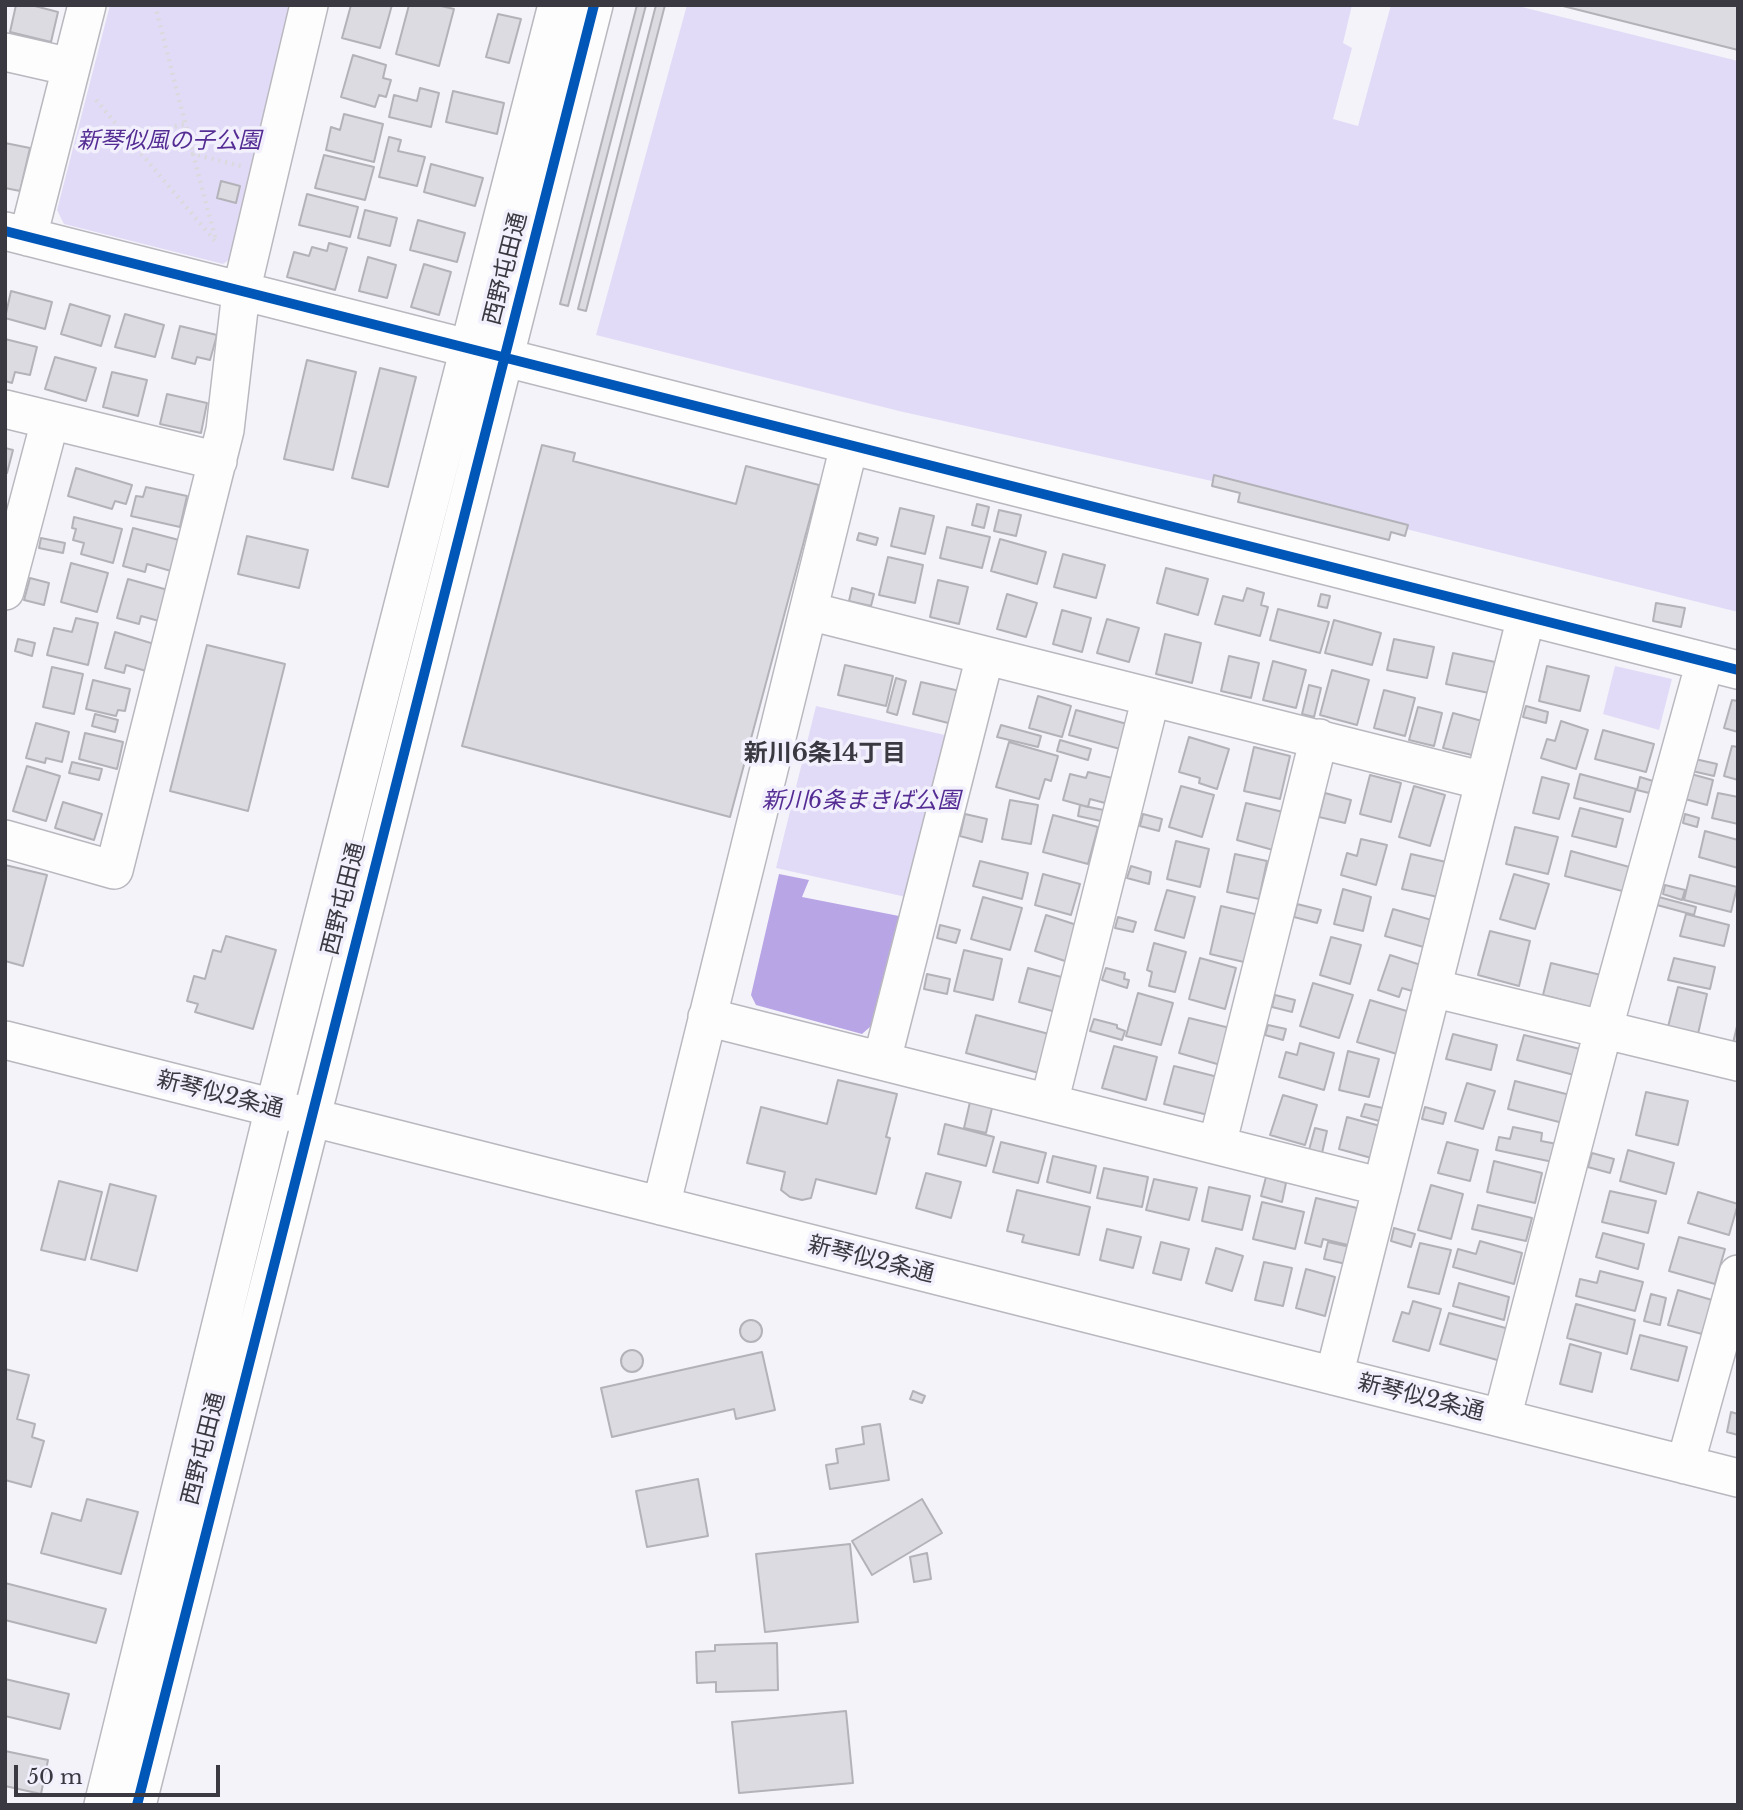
<!DOCTYPE html>
<html>
<head>
<meta charset="utf-8">
<style>
  body { margin:0 }
  #map { position:relative; width:1743px; height:1810px; overflow:hidden; background:#f4f3f9; font-family:"Libre Baskerville",serif }
  canvas { display:block }
  .frame { position:absolute; inset:0; border:7px solid #3a3840; pointer-events:none }
  .scale { position:absolute; left:14px; top:1765px; width:206px; height:32px; box-sizing:border-box; border:4px solid #3a3840; border-top:0; padding-left:9px; font-size:21px; line-height:24px; white-space:nowrap; color:#3a3840; -webkit-text-stroke:5px #f2f0fc; paint-order:stroke }
</style>
</head>
<body>
<div id="map">
<canvas width="1743" height="1810"></canvas>
<div class="frame"></div>
<div class="scale">50 m</div>
</div>
<script>
const g = document.querySelector('canvas').getContext('2d');
g.lineJoin = 'round';
function fillPath(path, color) { g.fillStyle = color; g.fill(path, 'evenodd'); }
const poly = rows => new Path2D(rows.map(r => 'M' + r).join(''));
function trace(path, color, width, dash) { g.strokeStyle = color; g.lineWidth = width; g.lineCap = dash ? 'butt' : 'round'; g.setLineDash(dash || []); g.stroke(path); }
function write(font, color, halo, rows, align = 'center') {
  g.font = font + ' "Libre Baskerville","Noto Sans JP",serif'; g.lineWidth = 7; g.setLineDash([]); g.textBaseline = 'middle'; g.strokeStyle = halo; g.fillStyle = color; for (const [text, x, y, turn = 0] of rows) {
    g.save(); g.translate(x, y); g.rotate((+turn || 0) * Math.PI / 180); g.textAlign = isNaN(turn) ? turn : align; if (halo) g.strokeText(text, 0, 0); g.fillText(text, 0, 0); g.restore();
  }
}
fillPath(poly([
  [110,5,297,5,235,256,223,264,64,224,57,210],
  [687,5,1352,5,1343,43,1352,48,1333,119,1358,126,1391,5,1514,5,1738,61,1738,612,1234,486,899,411,596,335],
  [1615,666,1672,679,1659,730,1603,714],
  [816,706,945,735,906,897,776,868]
]), '#e2dbf7');
fillPath(poly([
  [779,874,809,880,802,897,899,916,871,1026,862,1034,756,1005,751,995]
]), '#b8a5e5');
const building = poly([
  [16,5,31,5,58,12,51,42,10,32,16,5],
  [351,5,392,5,380,48,342,38,351,5],
  [409,5,437,5,454,9,439,66,396,54,409,5],
  [637,5,646,5,568,306,560,304,637,5],
  [656,5,665,5,586,311,578,309,656,5],
  [1559,5,1738,5,1738,50,1559,5],
  [498,14,521,19,509,63,486,57,498,14],
  [353,55,386,65,383,78,391,80,386,97,379,95,375,107,341,97,353,55],
  [420,88,439,93,431,127,389,117,394,95,417,101,420,88],
  [453,91,504,103,497,134,446,122,453,91],
  [344,114,383,124,374,162,326,150,331,127,340,130,344,114],
  [389,137,401,140,398,151,425,157,417,186,379,177,389,137],
  [5,143,30,148,20,191,5,188,5,143],
  [324,155,374,167,365,200,315,188,324,155],
  [431,164,483,178,475,206,424,192,431,164],
  [221,181,240,186,236,203,217,198,221,181],
  [307,194,358,207,350,237,299,225,307,194],
  [365,210,397,218,390,246,358,238,365,210],
  [418,220,465,233,457,262,410,250,418,220],
  [329,243,347,248,335,290,287,277,294,252,309,256,312,247,327,251,329,243],
  [368,257,396,265,387,298,359,291,368,257],
  [424,264,451,272,439,315,411,307,424,264],
  [11,291,52,302,45,329,5,318,11,291],
  [70,304,110,316,101,346,61,334,70,304],
  [125,314,164,325,155,357,115,347,125,314],
  [180,326,217,335,210,360,197,357,195,364,172,358,180,326],
  [5,339,37,347,30,375,15,372,12,383,5,381,5,339],
  [55,357,96,368,86,401,45,389,55,357],
  [307,360,356,372,333,470,284,459,307,360],
  [380,368,416,377,388,487,352,478,380,368],
  [112,372,147,380,138,416,103,407,112,372],
  [167,394,207,403,201,433,160,424,167,394],
  [542,445,575,453,573,461,736,504,746,466,819,485,730,817,462,746,542,445],
  [5,448,13,450,7,473,5,472,5,448],
  [76,468,132,485,126,504,115,501,112,509,68,496,76,468],
  [1214,475,1408,525,1405,536,1391,532,1389,540,1238,502,1240,493,1212,486,1214,475],
  [146,487,187,496,180,527,131,516,136,496,143,497,146,487],
  [977,504,989,507,984,528,972,525,977,504],
  [900,508,934,516,925,554,891,546,900,508],
  [999,510,1021,515,1016,536,994,531,999,510],
  [74,517,122,529,113,563,81,554,84,543,73,540,76,529,72,528,74,517],
  [947,527,990,537,982,568,940,558,947,527],
  [133,528,179,540,171,571,147,564,145,572,123,566,133,528],
  [859,533,878,538,876,545,857,540,859,533],
  [247,536,308,550,299,588,238,574,247,536],
  [41,538,65,543,63,553,39,548,41,538],
  [1000,539,1046,552,1037,584,991,571,1000,539],
  [1063,554,1105,565,1096,598,1054,587,1063,554],
  [888,557,923,565,915,603,879,595,888,557],
  [71,563,108,573,97,612,61,602,71,563],
  [1166,568,1208,579,1198,615,1157,603,1166,568],
  [30,578,49,583,44,605,24,600,30,578],
  [128,579,168,590,159,621,141,616,139,624,117,618,128,579],
  [938,580,968,587,959,624,930,617,938,580],
  [852,588,874,594,871,606,849,601,852,588],
  [1247,588,1264,593,1261,605,1268,607,1260,636,1215,624,1223,596,1243,601,1247,588],
  [1007,594,1037,603,1026,637,997,629,1007,594],
  [1321,594,1330,596,1327,608,1318,606,1321,594],
  [1656,603,1685,608,1681,627,1653,621,1656,603],
  [1278,609,1329,622,1320,653,1270,640,1278,609],
  [1062,610,1091,618,1082,652,1053,644,1062,610],
  [76,618,98,623,88,665,47,655,54,628,72,632,76,618],
  [1107,619,1139,628,1129,662,1097,653,1107,619],
  [1334,620,1381,633,1372,665,1325,653,1334,620],
  [115,632,154,644,146,671,126,665,124,673,105,668,115,632],
  [1165,634,1201,643,1192,683,1156,674,1165,634],
  [18,639,35,643,32,656,15,651,18,639],
  [1394,639,1434,647,1427,678,1387,670,1394,639],
  [207,645,285,664,248,811,170,791,207,645],
  [1453,653,1495,662,1489,693,1446,684,1453,653],
  [1229,656,1259,663,1251,698,1221,691,1229,656],
  [1273,661,1306,670,1296,708,1263,700,1273,661],
  [845,665,893,676,886,706,838,695,845,665],
  [1547,666,1589,676,1580,711,1539,701,1547,666],
  [52,667,83,674,74,714,43,707,52,667],
  [1332,670,1369,680,1357,725,1320,715,1332,670],
  [896,678,906,681,897,715,887,712,896,678],
  [93,680,130,689,125,711,118,710,116,716,86,709,93,680],
  [921,682,964,692,956,725,913,714,921,682],
  [1309,685,1321,688,1314,717,1302,714,1309,685],
  [1384,690,1415,698,1405,736,1374,728,1384,690],
  [1038,696,1071,706,1062,737,1029,728,1038,696],
  [1732,700,1738,701,1738,732,1724,728,1732,700],
  [1526,706,1548,712,1546,723,1523,717,1526,706],
  [1418,707,1442,713,1434,746,1409,740,1418,707],
  [1076,710,1127,724,1120,749,1069,735,1076,710],
  [1453,713,1482,721,1472,755,1443,748,1453,713],
  [95,714,118,720,115,732,92,726,95,714],
  [1561,721,1588,730,1576,769,1541,758,1547,739,1555,741,1561,721],
  [36,723,69,732,62,762,46,758,45,763,26,758,36,723],
  [1001,725,1041,736,1038,747,997,737,1001,725],
  [1603,730,1654,744,1646,772,1595,759,1603,730],
  [85,733,123,742,117,769,79,759,85,733],
  [1189,737,1229,749,1217,789,1199,783,1200,778,1179,772,1189,737],
  [1060,740,1091,749,1088,760,1057,751,1060,740],
  [1009,742,1058,756,1051,781,1045,779,1039,799,996,787,1009,742],
  [1732,746,1738,747,1738,780,1724,776,1732,746],
  [1254,747,1290,756,1280,799,1244,791,1254,747],
  [1695,759,1717,764,1714,776,1692,771,1695,759],
  [72,762,102,769,99,780,69,773,72,762],
  [27,766,60,776,46,821,13,811,27,766],
  [1088,772,1112,778,1105,803,1090,799,1088,807,1063,800,1070,774,1086,778,1088,772],
  [1580,774,1636,789,1630,812,1574,798,1580,774],
  [1691,774,1713,780,1707,805,1685,799,1691,774],
  [1370,775,1401,783,1391,822,1360,814,1370,775],
  [1542,777,1569,784,1559,819,1533,813,1542,777],
  [1640,777,1653,781,1649,793,1637,790,1640,777],
  [1181,786,1214,795,1202,837,1169,827,1181,786],
  [1414,786,1445,795,1430,846,1399,837,1414,786],
  [1325,793,1351,800,1345,823,1319,817,1325,793],
  [1718,793,1738,797,1738,824,1712,818,1718,793],
  [1010,800,1038,805,1031,844,1002,839,1010,800],
  [63,802,102,814,94,840,55,828,63,802],
  [1246,803,1283,812,1273,850,1237,840,1246,803],
  [1080,805,1108,811,1105,822,1078,816,1080,805],
  [1580,808,1623,819,1616,847,1572,836,1580,808],
  [965,814,987,819,982,842,960,836,965,814],
  [1143,814,1162,819,1159,831,1140,826,1143,814],
  [1685,814,1699,818,1697,827,1683,823,1685,814],
  [1053,815,1098,827,1088,864,1043,852,1053,815],
  [1515,827,1558,837,1548,874,1506,864,1515,827],
  [1705,831,1738,840,1738,868,1699,857,1705,831],
  [1361,839,1387,845,1376,885,1341,875,1347,853,1357,856,1361,839],
  [1176,841,1209,849,1200,887,1167,879,1176,841],
  [1571,851,1633,868,1626,892,1565,876,1571,851],
  [1235,854,1267,861,1259,899,1227,892,1235,854],
  [1411,854,1446,862,1438,897,1402,889,1411,854],
  [980,861,1028,873,1022,899,973,886,980,861],
  [5,865,47,875,23,966,5,961,5,865],
  [1131,866,1151,872,1149,884,1127,878,1131,866],
  [1043,874,1080,884,1071,915,1035,905,1043,874],
  [1514,874,1549,884,1535,929,1500,919,1514,874],
  [1690,875,1737,887,1731,912,1684,900,1690,875],
  [1665,885,1685,890,1682,900,1663,894,1665,885],
  [1343,889,1371,897,1363,931,1334,924,1343,889],
  [1167,890,1195,897,1184,938,1155,930,1167,890],
  [983,897,1022,908,1010,950,971,939,983,897],
  [1659,897,1696,907,1694,915,1657,905,1659,897],
  [1297,904,1321,910,1317,923,1294,917,1297,904],
  [1221,906,1259,915,1248,963,1210,954,1221,906],
  [1393,909,1435,921,1427,948,1385,936,1393,909],
  [1686,914,1729,925,1724,946,1680,936,1686,914],
  [1046,915,1086,928,1074,964,1035,951,1046,915],
  [1118,917,1136,922,1133,932,1115,928,1118,917],
  [940,925,960,930,956,943,937,938,940,925],
  [1490,931,1530,941,1519,986,1478,975,1490,931],
  [226,936,276,950,253,1029,195,1012,198,1004,187,1001,194,976,205,979,213,950,221,952,226,936],
  [1331,937,1361,945,1350,984,1320,975,1331,937],
  [1154,943,1186,952,1175,992,1149,986,1152,972,1147,970,1154,943],
  [964,950,1002,959,993,1000,954,991,964,950],
  [1390,955,1427,967,1419,993,1402,988,1399,997,1378,990,1390,955],
  [1200,958,1236,968,1225,1009,1189,999,1200,958],
  [1674,958,1715,967,1710,989,1668,980,1674,958],
  [1551,963,1601,975,1593,1008,1543,995,1551,963],
  [1028,968,1065,978,1056,1012,1019,1002,1028,968],
  [1106,968,1125,973,1124,979,1129,980,1127,988,1102,980,1106,968],
  [927,974,950,979,947,994,924,989,927,974],
  [1313,983,1353,995,1339,1038,1300,1026,1313,983],
  [1678,987,1707,994,1698,1034,1668,1027,1678,987],
  [1138,993,1173,1003,1161,1045,1126,1036,1138,993],
  [1275,995,1295,1000,1292,1012,1272,1007,1275,995],
  [1370,1000,1410,1012,1397,1054,1357,1042,1370,1000],
  [976,1015,1049,1034,1039,1073,966,1053,976,1015],
  [1189,1018,1234,1029,1224,1066,1179,1053,1189,1018],
  [1094,1019,1117,1025,1117,1028,1125,1031,1122,1040,1090,1031,1094,1019],
  [1738,1022,1738,1044,1733,1043,1738,1022],
  [1268,1025,1286,1029,1283,1040,1265,1035,1268,1025],
  [1453,1034,1497,1045,1491,1070,1446,1059,1453,1034],
  [1524,1035,1580,1049,1574,1075,1517,1060,1524,1035],
  [1300,1043,1334,1053,1324,1090,1279,1077,1286,1052,1297,1055,1300,1043],
  [1114,1046,1157,1057,1146,1100,1102,1088,1114,1046],
  [1348,1051,1379,1059,1369,1097,1339,1090,1348,1051],
  [1174,1066,1222,1078,1212,1116,1164,1104,1174,1066],
  [838,1080,897,1094,886,1137,890,1138,876,1194,816,1179,811,1198,802,1200,790,1197,781,1190,785,1172,747,1163,761,1107,827,1124,838,1080],
  [1515,1081,1570,1095,1563,1123,1508,1109,1515,1081],
  [1467,1083,1495,1091,1483,1129,1455,1121,1467,1083],
  [1646,1092,1688,1101,1678,1145,1636,1135,1646,1092],
  [1283,1095,1317,1105,1305,1145,1270,1135,1283,1095],
  [970,1102,992,1108,986,1133,964,1128,970,1102],
  [1365,1104,1387,1109,1383,1122,1361,1116,1365,1104],
  [1425,1107,1446,1113,1443,1124,1422,1119,1425,1107],
  [1347,1117,1384,1127,1375,1159,1339,1149,1347,1117],
  [945,1124,994,1137,986,1166,938,1154,945,1124],
  [1513,1127,1542,1133,1541,1141,1557,1144,1553,1162,1496,1150,1499,1137,1510,1139,1513,1127],
  [1315,1128,1327,1131,1322,1153,1309,1150,1315,1128],
  [1001,1142,1046,1153,1038,1183,993,1172,1001,1142],
  [1447,1142,1478,1150,1470,1181,1438,1173,1447,1142],
  [1628,1150,1674,1163,1666,1194,1620,1181,1628,1150],
  [1592,1153,1614,1159,1610,1173,1588,1167,1592,1153],
  [1053,1156,1096,1166,1090,1193,1047,1182,1053,1156],
  [1494,1161,1542,1173,1535,1203,1487,1192,1494,1161],
  [1104,1168,1148,1177,1142,1207,1097,1198,1104,1168],
  [926,1173,961,1182,951,1218,916,1208,926,1173],
  [1266,1177,1286,1183,1282,1202,1261,1196,1266,1177],
  [1154,1179,1197,1188,1189,1220,1146,1210,1154,1179],
  [59,1181,102,1192,85,1260,41,1250,59,1181],
  [110,1184,156,1196,137,1271,91,1259,110,1184],
  [1431,1185,1463,1194,1451,1239,1418,1230,1431,1185],
  [1209,1187,1250,1196,1242,1230,1202,1221,1209,1187],
  [1017,1190,1090,1207,1079,1255,1022,1242,1024,1235,1007,1231,1017,1190],
  [1610,1191,1656,1201,1648,1233,1602,1222,1610,1191],
  [1698,1192,1738,1204,1729,1235,1688,1223,1698,1192],
  [1316,1198,1361,1209,1352,1246,1323,1239,1321,1247,1305,1243,1316,1198],
  [1262,1202,1304,1212,1295,1249,1253,1239,1262,1202],
  [1478,1205,1532,1218,1526,1241,1472,1229,1478,1205],
  [1394,1228,1415,1234,1411,1247,1391,1241,1394,1228],
  [1107,1229,1141,1237,1133,1268,1100,1260,1107,1229],
  [1603,1233,1644,1244,1638,1269,1596,1257,1603,1233],
  [1679,1237,1725,1249,1715,1284,1669,1271,1679,1237],
  [1480,1241,1522,1253,1514,1284,1453,1267,1458,1249,1476,1254,1480,1241],
  [1161,1242,1189,1249,1181,1280,1153,1273,1161,1242],
  [1328,1242,1350,1247,1346,1264,1324,1259,1328,1242],
  [1420,1243,1451,1250,1439,1294,1408,1287,1420,1243],
  [1216,1248,1243,1256,1232,1291,1206,1283,1216,1248],
  [1264,1262,1292,1268,1283,1306,1255,1300,1264,1262],
  [1306,1269,1335,1277,1325,1316,1296,1308,1306,1269],
  [1600,1271,1643,1282,1635,1311,1576,1296,1580,1279,1597,1283,1600,1271],
  [1459,1283,1509,1297,1504,1320,1453,1306,1459,1283],
  [1678,1290,1712,1300,1702,1334,1668,1325,1678,1290],
  [1651,1294,1666,1298,1660,1325,1644,1321,1651,1294],
  [1413,1301,1441,1309,1429,1351,1393,1341,1402,1312,1409,1314,1413,1301],
  [1576,1304,1635,1320,1627,1354,1567,1338,1576,1304],
  [1449,1313,1517,1331,1508,1363,1440,1344,1449,1313],
  '740 1331a11 11 0 1 1 22 0a11 11 0 1 1-22 0Z',
  [1640,1335,1687,1347,1678,1381,1631,1369,1640,1335],
  [1570,1344,1601,1353,1592,1392,1560,1384,1570,1344],
  '621 1361a11 11 0 1 1 22 0a11 11 0 1 1-22 0Z',
  [762,1352,775,1410,736,1419,734,1409,612,1437,601,1388,762,1352],
  [5,1369,29,1375,17,1419,35,1424,32,1437,44,1441,31,1487,5,1480,5,1369],
  [913,1391,925,1396,922,1403,910,1399,913,1391],
  [1731,1412,1738,1414,1738,1435,1727,1432,1731,1412],
  [880,1424,889,1480,830,1489,826,1465,838,1463,836,1449,864,1444,862,1427,880,1424],
  [698,1479,708,1536,647,1547,636,1491,698,1479],
  [87,1499,138,1512,121,1574,41,1553,52,1513,81,1521,87,1499],
  [922,1499,942,1533,872,1575,852,1541,922,1499],
  [850,1544,858,1622,765,1632,756,1554,850,1544],
  [927,1553,931,1579,914,1582,910,1557,927,1553],
  [5,1583,106,1609,96,1643,5,1620,5,1583],
  [777,1643,778,1690,716,1692,716,1682,697,1683,696,1652,715,1651,715,1645,777,1643],
  [5,1679,69,1694,60,1729,5,1716,5,1679],
  [846,1711,853,1783,739,1793,732,1722,846,1711],
  [5,1751,48,1760,41,1794,5,1786,5,1751]
]);
fillPath(building, '#dcdbe2');
trace(building, '#b3b2b8', 2);
const minor = poly([
  [5,52,71,67],
  [5,231,1738,670],
  [28,237,87,5],
  [5,409,218,461],
  [5,591,50,421],
  [809,611,1484,781],
  [5,839,114,870,225,430,241,292,309,5],
  [1432,988,1738,1062],
  [707,1017,1382,1187],
  [5,1040,1738,1478],
  [882,1060,985,656],
  [1049,1103,1151,697],
  [1217,1145,1319,738],
  [661,1206,849,446],
  [1334,1376,1526,617],
  [1502,1418,1603,1031,1705,662],
  [1685,1465,1738,1274],
  [103,1805,274,1108,557,5],
  [137,1805,594,5]
]);
trace(minor, '#bab8bf', 40);
trace(poly([
  [155,5,193,154],
  [96,100,215,241],
  [127,137,186,124],
  [215,237,193,154,241,166]
]), '#dadadc', 4.5, [2, 5]);
trace(minor, '#fdfdfe', 37);
trace(poly([
  [5,231,1738,670],
  [137,1805,594,5]
]), '#0057b8', 10);
write('italic 23px', '#542c93', '#f2f0fc', [
  ["新琴似風の子公園",169,142],
  ["新川6条まきば公園",861,802]
]);
write('23px', '#3a3840', '#f2f0fc', [
  ["西野屯田通",506,269,-76],
  ["西野屯田通",344,899,-76],
  ["新琴似2条通",220,1095,14],
  ["新琴似2条通",871,1260,14],
  ["新琴似2条通",1421,1398,14],
  ["西野屯田通",204,1449,-76]
]);
write('bold 24px', '#3a3840', '#f2f0fc', [
  ["新川6条14丁目",825,754]
]);
</script>
</body>
</html>
